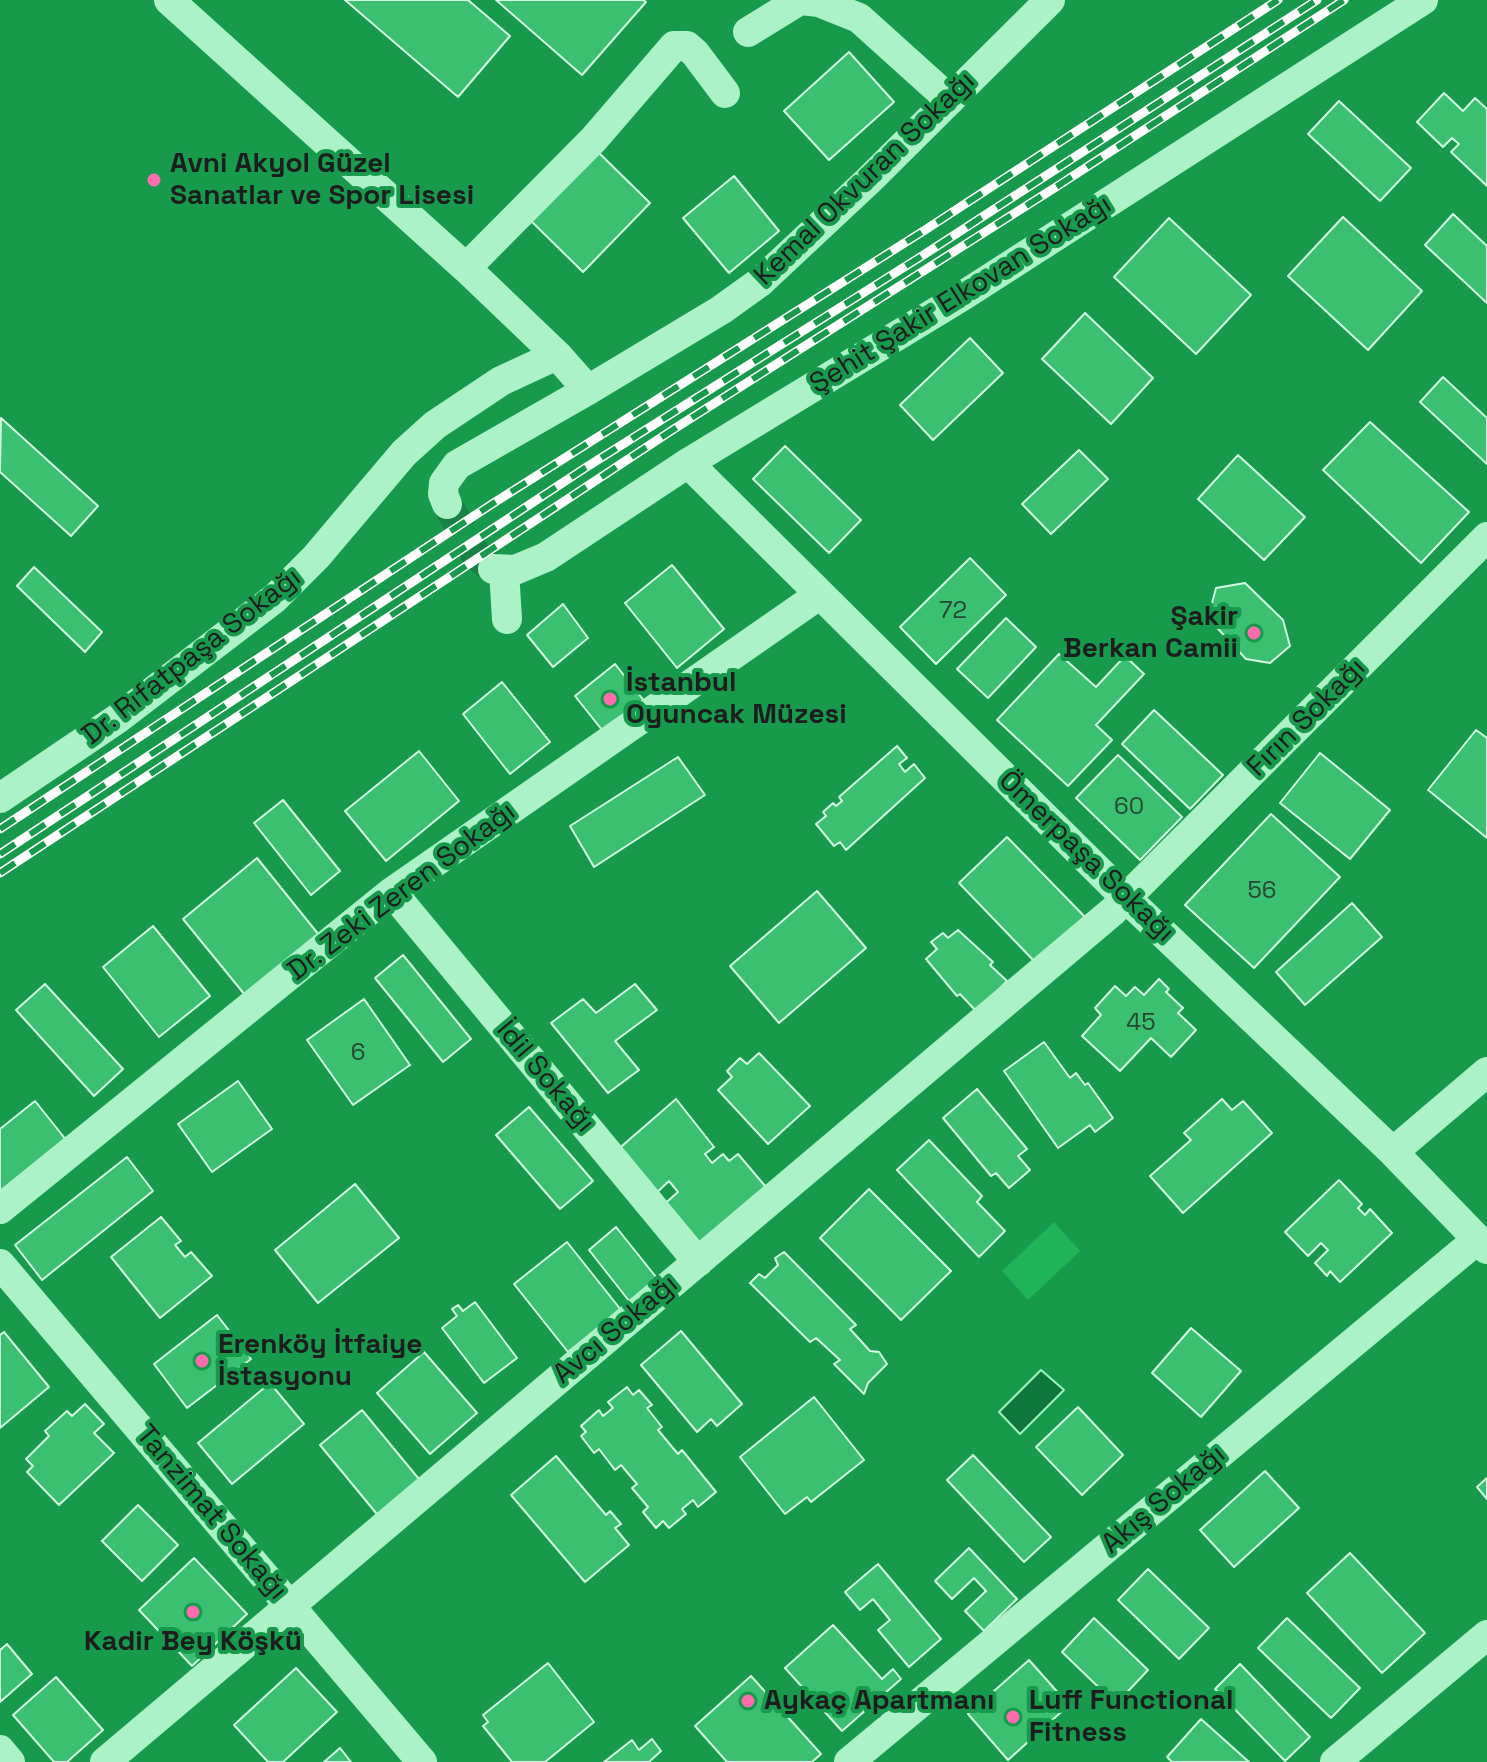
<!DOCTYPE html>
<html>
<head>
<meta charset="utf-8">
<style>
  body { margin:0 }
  canvas { display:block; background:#179a4c }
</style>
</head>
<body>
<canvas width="1487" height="1762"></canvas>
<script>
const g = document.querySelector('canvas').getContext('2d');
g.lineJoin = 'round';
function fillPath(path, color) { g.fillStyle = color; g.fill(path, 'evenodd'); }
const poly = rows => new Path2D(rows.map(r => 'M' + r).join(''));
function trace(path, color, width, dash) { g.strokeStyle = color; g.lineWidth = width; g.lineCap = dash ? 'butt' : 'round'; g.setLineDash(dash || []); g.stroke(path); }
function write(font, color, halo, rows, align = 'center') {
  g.font = font + ' "Space Grotesk",sans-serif'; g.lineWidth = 8; g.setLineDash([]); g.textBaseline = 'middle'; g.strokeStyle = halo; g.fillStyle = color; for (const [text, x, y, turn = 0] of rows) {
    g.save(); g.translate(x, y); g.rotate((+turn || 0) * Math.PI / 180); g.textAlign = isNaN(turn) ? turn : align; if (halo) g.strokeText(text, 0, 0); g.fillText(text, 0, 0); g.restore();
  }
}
fillPath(poly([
  [1054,1222,1080,1251,1028,1300,1002,1271]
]), '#1fb35a');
const water = poly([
  [1041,1370,1064,1390,1020,1434,999,1412,1041,1370]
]);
fillPath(water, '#0f773a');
trace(water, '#9ef4bf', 2);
const building = poly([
  [345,0,468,0,510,36,458,97,345,0],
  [496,0,643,0,646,2,582,75,496,0],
  [849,52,894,102,829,160,784,111,849,52],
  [1444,93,1463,111,1475,98,1487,109,1487,186,1451,152,1459,144,1452,138,1443,147,1417,122,1444,93],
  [1339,101,1411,168,1380,201,1308,134,1339,101],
  [594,148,650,203,583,272,527,217,594,148],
  [734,176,779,231,729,273,683,218,734,176],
  [1453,214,1487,246,1487,303,1425,245,1453,214],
  [1343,217,1422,291,1368,350,1288,276,1343,217],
  [1169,218,1251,295,1196,354,1114,277,1169,218],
  [1085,313,1153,378,1111,424,1042,359,1085,313],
  [970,338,1003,373,933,440,900,405,970,338],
  [1443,377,1487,418,1487,464,1420,402,1443,377],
  [1,418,98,506,71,536,0,472,1,418],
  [1370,422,1469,512,1421,563,1323,470,1370,422],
  [785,446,861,520,829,553,753,479,785,446],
  [1079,450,1108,479,1051,534,1022,504,1079,450],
  [1238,455,1305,517,1264,560,1198,499,1238,455],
  [970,558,1006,595,936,664,900,627,970,558],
  [672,565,724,629,677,668,625,603,672,565],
  [34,567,102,632,85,652,17,586,34,567],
  [1245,583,1283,620,1290,646,1270,663,1246,659,1208,618,1216,588,1245,583],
  [563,604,588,638,553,667,527,635,563,604],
  [1006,618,1036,647,988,698,957,669,1006,618],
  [1059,654,1096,687,1125,656,1144,674,1096,725,1112,740,1068,786,997,720,1059,654],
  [615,664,645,702,606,735,575,696,615,664],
  [502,682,550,742,510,774,463,714,502,682],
  [1154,710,1223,775,1190,809,1122,744,1154,710],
  [1476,730,1487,738,1487,838,1428,790,1476,730],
  [897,746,907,758,899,764,905,772,914,764,925,778,846,850,840,842,834,846,816,824,826,816,823,812,833,803,836,806,842,801,839,797,897,746],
  [419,751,459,801,386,861,345,811,419,751],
  [1320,753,1390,810,1350,859,1280,803,1320,753],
  [1118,755,1182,817,1140,860,1076,798,1118,755],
  [678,757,705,795,594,867,570,826,678,757],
  [283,800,340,871,311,895,254,823,283,800],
  [1271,814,1340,877,1254,968,1185,905,1271,814],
  [1007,837,1086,918,1036,963,959,883,1007,837],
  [257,858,319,935,245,995,183,919,257,858],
  [817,891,866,948,779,1023,730,966,817,891],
  [1352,903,1382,937,1305,1005,1276,972,1352,903],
  [153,926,210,996,159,1037,103,967,153,926],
  [958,930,993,962,990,965,1007,981,977,1012,960,994,957,996,926,959,937,949,931,942,943,933,948,938,958,930],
  [403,955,471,1039,443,1062,375,978,403,955],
  [1159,979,1169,989,1166,992,1183,1008,1178,1013,1196,1030,1171,1057,1151,1038,1120,1071,1082,1036,1101,1015,1095,1008,1115,986,1126,996,1135,987,1144,995,1159,979],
  [45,984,123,1069,94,1096,16,1010,45,984],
  [635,984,657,1010,615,1041,639,1070,608,1093,551,1023,583,999,596,1013,635,984],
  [364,999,410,1065,353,1105,307,1040,364,999],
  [1044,1042,1070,1078,1076,1073,1085,1085,1088,1083,1113,1118,1095,1132,1090,1125,1058,1148,1004,1071,1044,1042],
  [759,1053,810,1106,768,1144,718,1090,732,1077,727,1071,740,1058,747,1064,759,1053],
  [238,1081,272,1129,212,1172,178,1124,238,1081],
  [977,1089,1027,1149,1018,1156,1030,1170,1009,1188,996,1173,991,1176,943,1118,977,1089],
  [676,1099,714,1147,705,1154,712,1163,723,1154,729,1161,738,1154,771,1193,700,1256,661,1207,678,1192,669,1181,652,1197,615,1152,676,1099],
  [1222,1099,1232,1110,1243,1101,1272,1133,1183,1213,1150,1176,1191,1140,1184,1133,1222,1099],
  [35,1101,67,1141,0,1195,0,1129,35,1101],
  [529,1107,593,1181,560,1209,496,1135,529,1107],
  [929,1140,982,1196,977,1202,1005,1231,979,1257,897,1170,929,1140],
  [127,1157,153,1191,42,1280,15,1245,127,1157],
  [1339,1180,1362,1204,1358,1208,1365,1215,1370,1209,1392,1233,1340,1282,1330,1271,1327,1276,1315,1263,1328,1250,1321,1243,1308,1256,1285,1232,1339,1180],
  [355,1184,399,1238,318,1303,275,1250,355,1184],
  [869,1189,951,1271,901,1320,820,1238,869,1189],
  [161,1217,181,1241,175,1245,185,1257,191,1252,212,1276,160,1318,111,1257,161,1217],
  [616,1227,664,1287,637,1311,589,1250,616,1227],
  [567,1242,621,1310,568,1352,514,1284,567,1242],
  [784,1252,856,1325,850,1329,870,1351,879,1352,887,1364,868,1383,864,1394,834,1364,840,1360,816,1338,810,1342,750,1283,759,1274,765,1278,778,1265,775,1258,784,1252],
  [475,1302,517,1358,484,1383,442,1328,457,1316,452,1309,458,1305,463,1311,475,1302],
  [217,1315,251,1359,187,1408,154,1364,217,1315],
  [1191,1328,1241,1371,1201,1417,1152,1373,1191,1328],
  [681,1331,742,1404,717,1426,711,1419,697,1432,641,1365,681,1331],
  [4,1332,49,1387,0,1428,0,1335,4,1332],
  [424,1352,477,1413,430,1454,377,1393,424,1352],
  [270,1383,304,1424,232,1484,198,1443,270,1383],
  [627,1387,633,1395,639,1390,652,1405,647,1408,662,1427,658,1430,678,1454,682,1450,716,1492,698,1507,693,1500,682,1509,686,1514,669,1528,663,1521,656,1528,643,1512,648,1507,632,1488,637,1484,621,1465,615,1470,599,1449,594,1453,581,1436,586,1432,581,1426,599,1410,603,1416,613,1408,608,1402,627,1387],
  [814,1397,864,1460,811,1502,807,1497,785,1514,740,1457,814,1397],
  [85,1404,104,1424,94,1433,114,1453,59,1505,27,1472,33,1466,26,1459,49,1436,45,1431,67,1411,72,1416,85,1404],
  [1078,1407,1123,1455,1082,1495,1036,1447,1078,1407],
  [362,1410,423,1484,381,1519,320,1445,362,1410],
  [973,1455,1051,1537,1024,1562,947,1480,973,1455],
  [556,1456,606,1515,610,1511,621,1524,615,1528,629,1545,585,1582,511,1495,556,1456],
  [1265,1471,1299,1508,1234,1567,1200,1530,1265,1471],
  [1487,1478,1487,1499,1477,1487,1487,1478],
  [138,1505,178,1545,142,1581,102,1541,138,1505],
  [969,1548,1017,1599,984,1631,965,1611,986,1591,974,1578,952,1599,935,1581,969,1548],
  [1350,1553,1425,1633,1382,1673,1307,1593,1350,1553],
  [194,1558,247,1614,192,1666,139,1610,194,1558],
  [878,1564,941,1639,909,1667,878,1630,890,1620,873,1599,860,1610,845,1592,878,1564],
  [1148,1569,1209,1628,1179,1659,1118,1600,1148,1569],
  [1094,1618,1148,1670,1116,1704,1062,1652,1094,1618],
  [1287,1618,1360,1688,1331,1718,1258,1648,1287,1618],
  [833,1625,882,1679,893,1669,901,1679,842,1731,785,1668,833,1625],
  [7,1644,32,1674,0,1702,0,1650,7,1644],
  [1029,1660,1069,1705,1008,1760,968,1714,1029,1660],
  [548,1663,594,1722,545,1762,512,1762,483,1726,488,1722,483,1715,548,1663],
  [1240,1664,1310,1737,1285,1761,1215,1689,1240,1664],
  [296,1668,337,1712,283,1762,268,1762,234,1725,296,1668],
  [751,1676,821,1754,812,1762,727,1762,695,1726,751,1676],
  [56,1677,103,1730,67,1762,54,1762,13,1715,56,1677],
  [1201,1719,1249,1762,1172,1762,1167,1757,1201,1719],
  [652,1739,661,1751,649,1762,604,1762,632,1740,639,1750,652,1739],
  [340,1748,351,1762,324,1762,340,1748]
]);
fillPath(building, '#3bbf70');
trace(building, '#d3fce3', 2);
trace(poly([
  [447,504,476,555,493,569]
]), '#188143', 30, [30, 15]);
trace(poly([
  [169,0,466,268,557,355,588,390],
  [801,0,819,2,859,18,950,100],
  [748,32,800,0],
  [466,268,594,139,674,46,687,46,695,53,725,93],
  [688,463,1126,898,1393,1152,1487,1249],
  [447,504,443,494,444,483,457,465,588,390,721,310,760,282,869,180,1050,0],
  [493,569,515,570,546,557,688,463,964,295,1423,0],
  [504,571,507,619],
  [0,798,117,719,275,598,316,557,404,453,435,425,501,381,557,355],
  [392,892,698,1262],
  [1393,1152,1487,1072],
  [0,1209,392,892,819,595],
  [0,1264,422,1762],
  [0,1750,10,1762],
  [105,1762,1113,911,1487,537],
  [849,1762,1478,1239],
  [1335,1762,1487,1635]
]), '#abf2c7', 30);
const rail = poly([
  [0,829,492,504,925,230,1278,0],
  [0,854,585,468,925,254,1317,0],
  [0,873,677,427,1056,187,1344,0]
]);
trace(rail, '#fff', 9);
trace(rail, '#179a4c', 6, [18]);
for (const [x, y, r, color] of [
  [154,180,8,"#ff6cad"],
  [1254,633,8,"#ff6cad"],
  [610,699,8,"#ff6cad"],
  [202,1361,8,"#ff6cad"],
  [193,1612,8,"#ff6cad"],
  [748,1701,8,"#ff6cad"],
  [1013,1717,8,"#ff6cad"]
]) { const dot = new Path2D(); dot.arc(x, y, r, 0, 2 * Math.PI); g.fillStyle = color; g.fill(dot); trace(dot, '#179a4c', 3); }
write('24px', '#244632', null, [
  ["72",953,611],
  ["60",1129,807],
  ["56",1262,891],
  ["45",1141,1023],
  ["6",358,1053]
]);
write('bold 28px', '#1d1d1d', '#179a4c', [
  ["Avni Akyol Güzel",170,164],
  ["Sanatlar ve Spor Lisesi",170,196],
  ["Şakir",1238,617,"right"],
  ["Berkan Camii",1238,649,"right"],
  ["İstanbul",626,683],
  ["Oyuncak Müzesi",626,715],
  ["Erenköy İtfaiye",218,1345],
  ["İstasyonu",218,1377],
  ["Kadir Bey Köşkü",193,1642,"center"],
  ["Aykaç Apartmanı",764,1701],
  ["Luff Functional",1029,1701],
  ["Fitness",1029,1733]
], 'left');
write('28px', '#1d1d1d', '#179a4c', [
  ["Kemal Okvuran Sokağı",865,179,-44],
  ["Şehit Şakir Elkovan Sokağı",961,295,-32],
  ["Dr. Rıfatpaşa Sokağı",192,657,-38],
  ["Fırın Sokağı",1307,718,-45],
  ["Ömerpaşa Sokağı",1086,857,44],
  ["Dr. Zeki Zeren Sokağı",402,892,-37],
  ["İdil Sokağı",545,1077,50],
  ["Avcı Sokağı",616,1330,-40],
  ["Akış Sokağı",1164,1500,-40],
  ["Tanzimat Sokağı",211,1513,50]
]);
</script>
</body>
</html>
